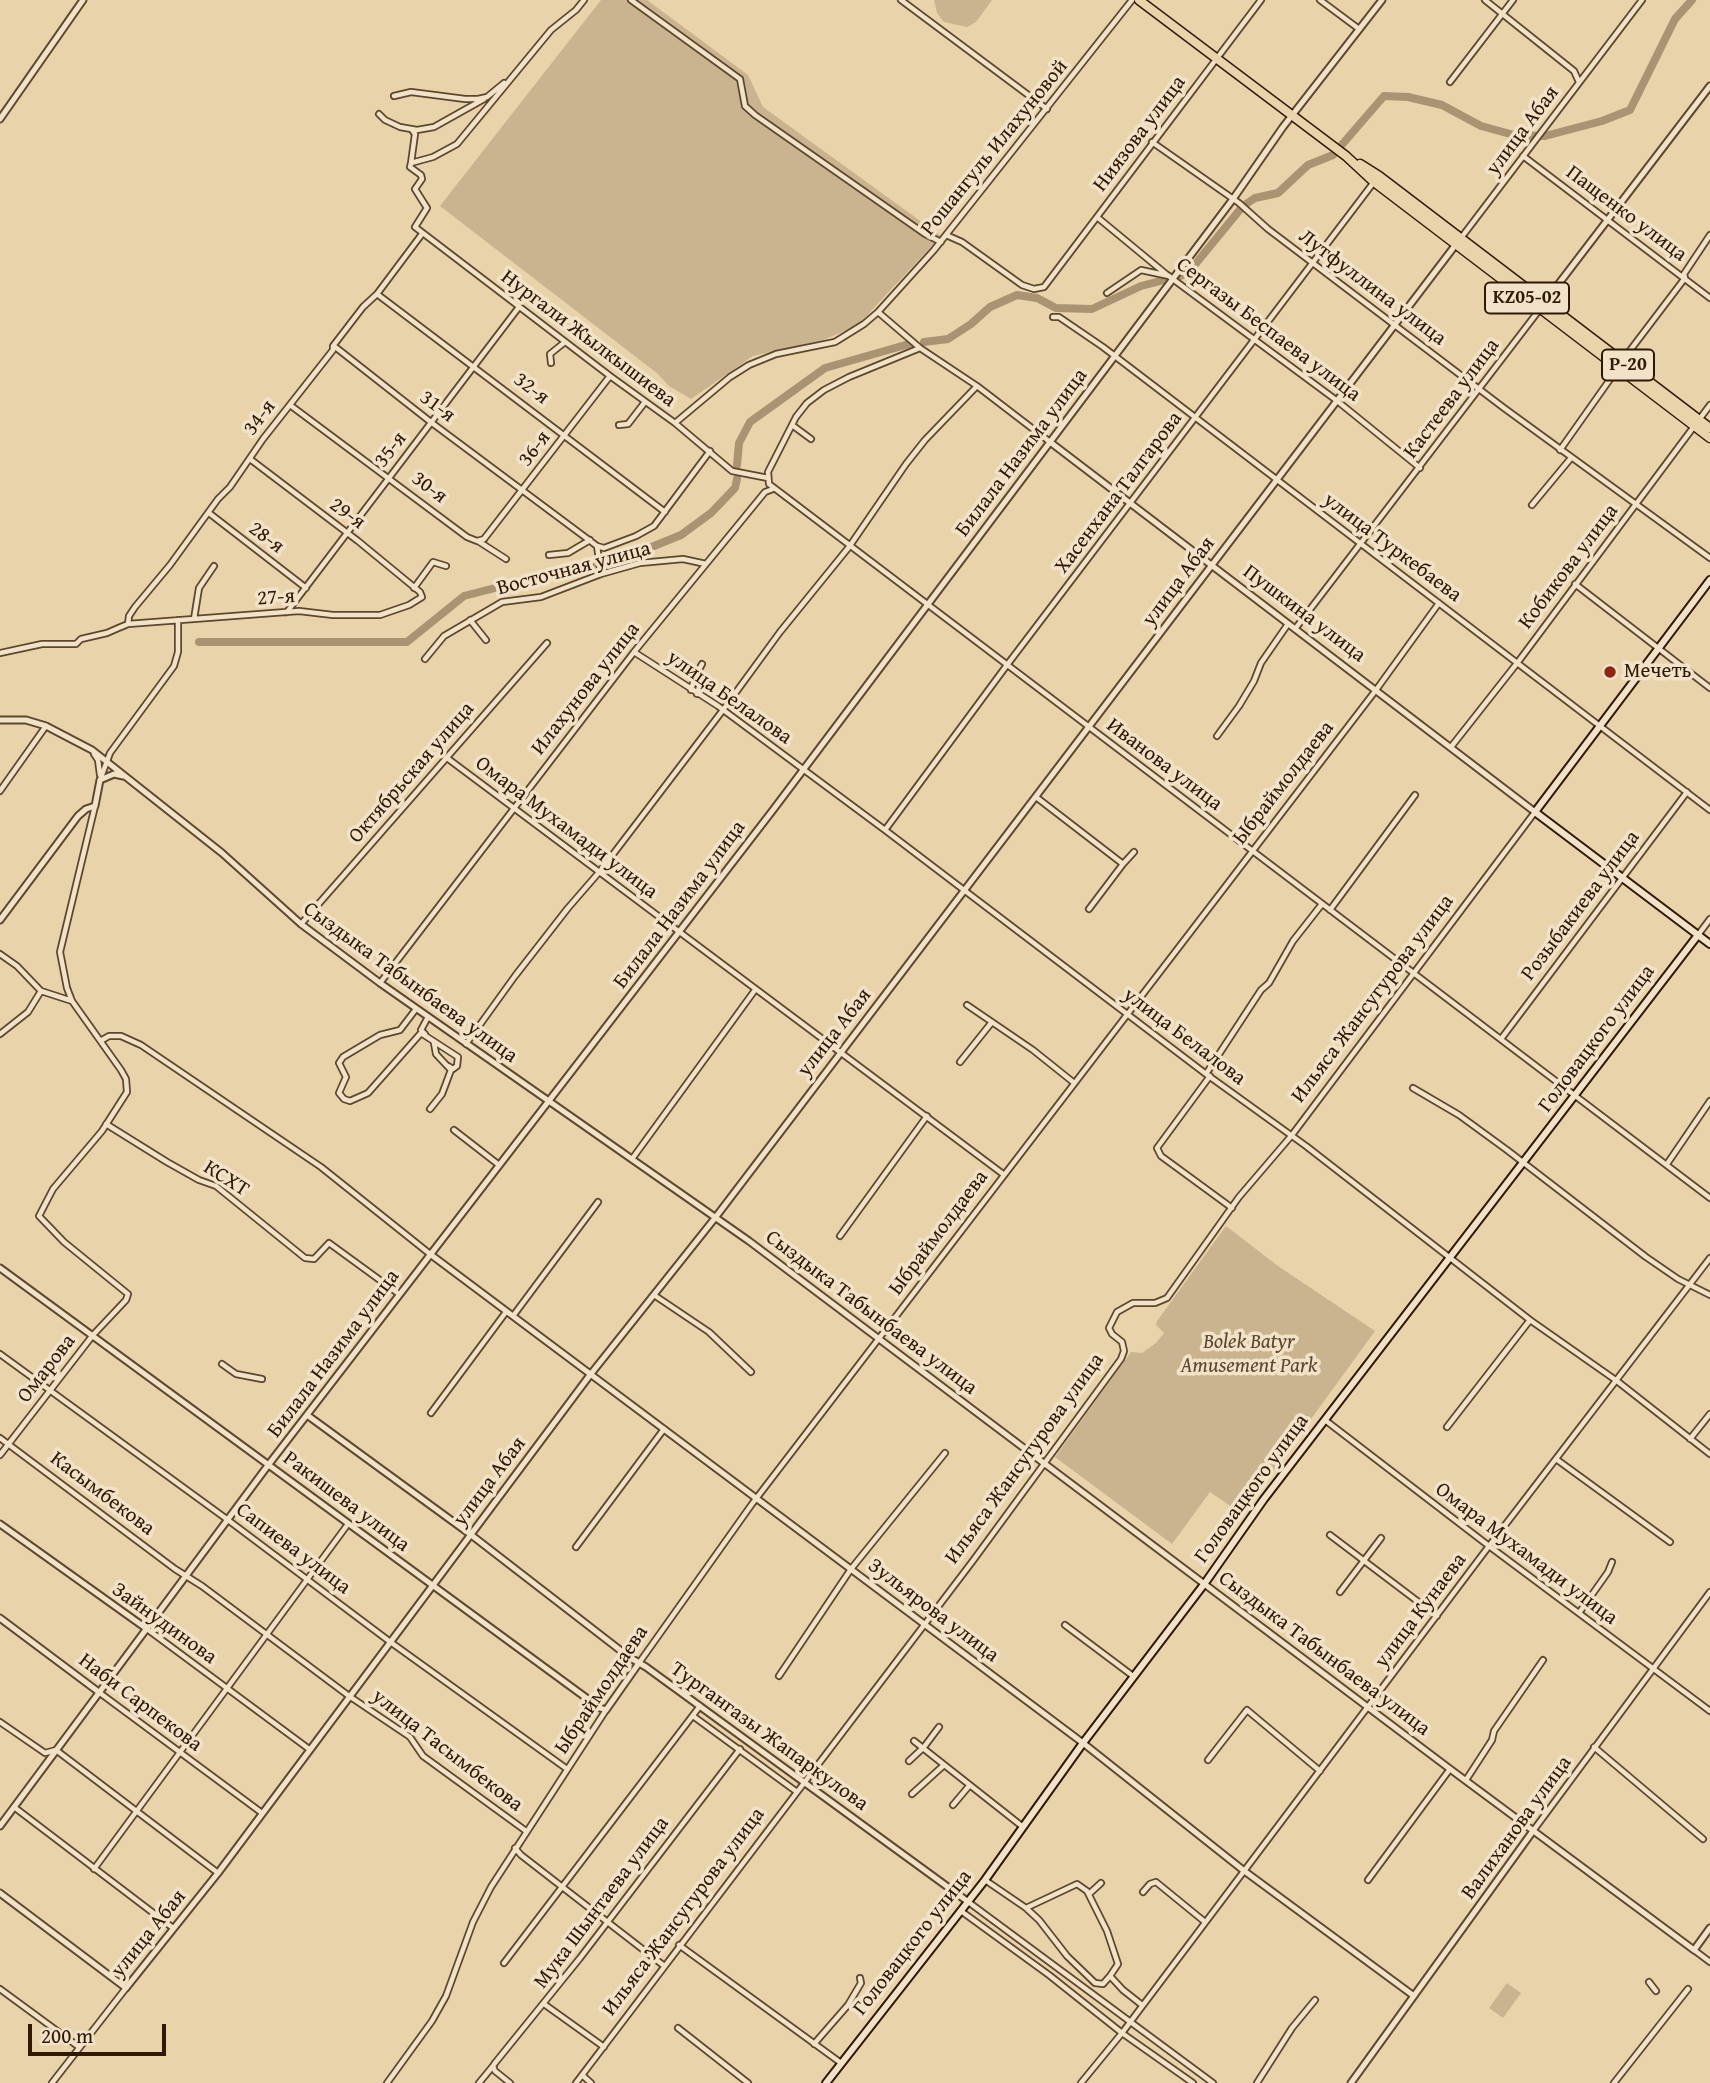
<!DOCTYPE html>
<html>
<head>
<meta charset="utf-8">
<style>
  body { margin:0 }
  #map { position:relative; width:1710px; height:2083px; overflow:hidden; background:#e9d3ab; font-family:"Gentium Book Plus",serif }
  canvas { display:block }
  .scale { position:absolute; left:28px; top:2024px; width:138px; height:32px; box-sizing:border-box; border:4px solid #301806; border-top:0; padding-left:9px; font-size:21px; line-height:24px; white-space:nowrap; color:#301806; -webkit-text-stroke:5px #f1e2c8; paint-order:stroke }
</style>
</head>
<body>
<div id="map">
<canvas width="1710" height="2083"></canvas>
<div class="scale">200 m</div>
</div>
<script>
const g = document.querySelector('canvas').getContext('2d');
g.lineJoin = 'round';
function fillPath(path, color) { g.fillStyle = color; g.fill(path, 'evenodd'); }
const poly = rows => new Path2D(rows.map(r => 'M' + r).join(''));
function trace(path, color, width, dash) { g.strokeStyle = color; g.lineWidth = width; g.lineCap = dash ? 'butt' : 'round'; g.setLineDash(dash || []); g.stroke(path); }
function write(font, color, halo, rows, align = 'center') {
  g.font = font + ' "Gentium Book Plus",serif'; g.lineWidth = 7; g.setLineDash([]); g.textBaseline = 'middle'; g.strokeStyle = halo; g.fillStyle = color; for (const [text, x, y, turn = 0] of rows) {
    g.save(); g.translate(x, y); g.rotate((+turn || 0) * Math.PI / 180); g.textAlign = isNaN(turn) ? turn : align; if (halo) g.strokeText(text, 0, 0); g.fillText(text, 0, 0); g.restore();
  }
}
fillPath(poly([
  [601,0,647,0,748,75,763,107,941,236,857,326,823,340,753,356,691,399,669,386,658,374,440,206],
  [934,0,992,0,976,22,967,27,944,22,937,13],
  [1226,1226,1278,1266,1375,1331,1242,1514,1210,1492,1172,1544,1055,1457,1131,1352,1142,1353,1156,1343,1164,1333,1156,1325,1157,1321],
  [1507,1983,1521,1993,1503,2018,1489,2008]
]), '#cab38f');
trace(poly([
  [1180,276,1188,273,1243,206,1255,198,1278,193,1308,165,1333,155,1384,96,1408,97,1442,105,1481,126,1514,135,1545,136,1602,121,1630,110,1675,19,1692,0],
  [924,342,948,339,971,324,990,307,1017,295,1037,298,1056,308,1092,309,1141,286,1168,279],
  [737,465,739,443,750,422,825,368,909,344],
  [604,564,617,561,681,535,711,513,735,488,737,479],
  [199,642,407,642,464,596,553,573,596,565]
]), '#aa9373', 8);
const minor = poly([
  [584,0,576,10,551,30,457,144,433,157,411,163,410,167,421,175,422,179,415,189,427,208,415,227,610,376,675,423,732,471,768,478],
  [631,0,740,79,745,106,755,115,925,234,941,242],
  [901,0,1047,109],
  [1320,0,1359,29],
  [1485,0,1574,71,1579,82],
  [1450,82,1513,0],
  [394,96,411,92,465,99,478,99,487,97,504,83],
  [379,114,385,120,400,127,417,130,434,127,484,99],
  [1152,142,1239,203,1268,229,1504,408,1710,558],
  [1523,156,1710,298],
  [411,163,415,134,412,130],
  [1097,217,1166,274,1336,400,1420,468],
  [946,235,962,242,1022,285,1034,289,1044,287,1261,0],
  [1461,238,1642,0],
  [1107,293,1141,270,1169,276],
  [377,294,665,512],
  [878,312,920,348,977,386,1050,442],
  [1053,317,1059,317,1103,347,1710,810],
  [334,346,432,423,597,546,604,548,636,536,654,526,710,451],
  [920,348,849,377,824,390,807,403,796,417,768,472,769,484,1710,1198],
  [1622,361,1685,278,1684,274,1710,235],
  [551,363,550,354,565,342],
  [290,405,467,537,477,541,484,539],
  [675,423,730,377,749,365,776,354,835,342,864,324,878,312,934,250,1132,0],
  [619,425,628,424,645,402],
  [792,425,811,439],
  [1560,450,1618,368],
  [1532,505,1571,458],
  [209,513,306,588],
  [484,539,610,376],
  [478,541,506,559],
  [597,546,601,574],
  [549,555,568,553,590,540],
  [1575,584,1710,688],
  [414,588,433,562,446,566],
  [287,612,519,307],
  [194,619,199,588,214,566],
  [470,620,486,640],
  [128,624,129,616,135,607,170,565,218,499,230,487,263,439,333,350,333,346,363,307,377,294,422,234],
  [121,627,128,624,299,611,333,615,380,615,409,605,422,597,420,592,358,541,250,459],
  [1295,629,1540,309],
  [634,652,718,706,885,830,1206,1074,1306,1146,1530,1320,1617,1381,1710,1454],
  [0,653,42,644,76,644,81,639,107,633,123,626],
  [425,659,444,636,502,602,541,597,601,574,640,563,683,559,706,564],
  [691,690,695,677,702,664],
  [697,694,701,680,697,673],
  [1217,736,1239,706,1254,681,1261,663,1288,624],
  [1451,747,1518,662,1710,405],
  [94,754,98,760,100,775],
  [447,758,1003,1174],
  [100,780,110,753,174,666,178,652,178,620],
  [0,791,46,726],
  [1036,797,1123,864,1089,909],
  [885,830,1007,665,1374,182],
  [1123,864,1134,852],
  [1330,910,1415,795],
  [301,924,547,643],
  [1698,935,1710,919],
  [0,954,17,966,41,991,72,1001],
  [380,983,634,652,765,492,773,489],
  [967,1005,1033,1050,1073,1082],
  [416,1009,400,1030,380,1035,343,1057,339,1063,346,1077,339,1093,344,1099,350,1101,368,1093,421,1033,458,1057,457,1066,453,1069,448,1066],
  [0,1034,28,1012,41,991],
  [425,1034,421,1030,428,1017],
  [1501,1039,1687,792],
  [102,1040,109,1036,121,1036,141,1045,321,1167,430,1254],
  [466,1044,515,976,568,908,601,870,723,710,780,632,849,547,906,464,925,440,977,386],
  [960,1062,992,1022],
  [1206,1074,1261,990,1269,983,1293,941,1322,904],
  [1210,1076,1157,1148,1161,1156,1232,1208],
  [1413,1088,1459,1115,1507,1150,1646,1257,1678,1279,1710,1295],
  [430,1109,442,1094,451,1070,436,1054,434,1043],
  [106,1124,167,1162,199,1180,216,1186,305,1258,314,1259,329,1243,399,1294],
  [454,1130,499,1165],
  [632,1159,755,990],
  [1667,1164,1710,1101],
  [840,1236,927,1116],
  [654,1295,709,1332,751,1372],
  [513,1316,598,1202],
  [0,1354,228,1520,389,1641,567,1769],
  [222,1364,236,1374,262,1379],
  [431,1413,506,1312],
  [1325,1420,1489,1546,1710,1711],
  [1447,1427,1530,1320],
  [0,1438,175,1569,202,1586,349,1696,410,1737,423,1756,526,1831],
  [1690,1439,1710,1414],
  [0,1455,93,1335,126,1300,128,1294,64,1242,39,1216,53,1189,102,1131,127,1092,126,1079,121,1070,72,1001,67,988,60,952,95,806],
  [1556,1459,1670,1542],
  [1330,1535,1437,1616],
  [576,1547,664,1429],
  [1340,1592,1381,1538],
  [1579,1613,1608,1572,1612,1562],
  [1065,1625,1133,1676],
  [147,1629,309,1749],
  [639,1663,752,1504,1376,690,1439,603],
  [779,1676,851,1569,945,1453],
  [100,1693,262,1813],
  [693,1716,797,1792],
  [0,1722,45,1753,56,1750,218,1873],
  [914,1741,1023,1827],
  [1594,1747,1703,1839],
  [1208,1760,1247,1710,1320,1771],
  [909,1761,924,1747,939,1727],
  [1466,1780,1492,1740,1494,1731,1543,1660],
  [912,1794,944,1765],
  [953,1805,969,1786],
  [14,1807,173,1928],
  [1533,1831,1710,1592],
  [515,1848,521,1855,663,1965],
  [94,1869,348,1524],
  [985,1880,1026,1908,1039,1920,1067,1956,1095,1983,1103,1984,1110,1976,1123,1990,1142,2005],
  [1368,1880,1450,1769],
  [1143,1892,1150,1884,1156,1882,1205,1922],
  [1089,1894,1101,1883],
  [967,1901,1213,2083],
  [1026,1908,1077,1884,1087,1891,1107,1931,1118,1964,1110,1976],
  [961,1911,1049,1975,1122,2033,1193,2083],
  [679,1945,841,2063],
  [1694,1950,1710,1962],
  [504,1963,700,1706],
  [1649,1982,1656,1991],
  [0,1989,79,2047],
  [544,2004,604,2047],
  [678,2028,748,2083],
  [814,2044,848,2005,861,1983,860,1978],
  [582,2075,591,2083],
  [52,2083,126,1988],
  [387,2083,432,2021,446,1996,473,1922,491,1887,606,1710],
  [479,2083,493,2066],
  [510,2083,495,2071,493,2066,495,2063,580,1958,740,1749],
  [576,2083,972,1562,1121,1359,1124,1351,1122,1342,1112,1334,1109,1328,1117,1312,1133,1303,1155,1303,1167,1298,1239,1197,1292,1135,1535,812],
  [1081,2083,1122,2033,1489,1546,1710,1258],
  [1257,2083,1292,2028,1315,2000],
  [1614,2083,1688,1989]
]);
const tertiary = poly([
  [0,119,83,0],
  [1544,303,1710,86],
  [1050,442,1535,812],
  [0,720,26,720,46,726,92,750,222,853,301,924,380,983,749,1241,1450,1769,1694,1950,1710,1928],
  [0,920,78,816,86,809,95,806,100,780,114,774,123,776],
  [430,1254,1083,1743,1243,1870,1414,1996],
  [0,1268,600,1708,606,1710,639,1663],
  [307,1415,470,1534,629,1657,646,1667,967,1901],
  [0,1524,147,1629],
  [0,1618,100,1693],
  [0,1826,269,1464,773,810,1233,199,1283,127,1382,0],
  [0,1893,126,1988,218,1873,590,1375,715,1218,1457,243],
  [1351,2083,1533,1831]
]);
const secondary = poly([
  [1710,580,1535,812,1710,944],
  [826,2083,985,1880,1083,1743,1205,1583,1264,1499,1698,935]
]);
const trunk = poly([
  [1139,0,1346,156,1374,182,1710,438],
  [1360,164,1379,176,1710,428]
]);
trace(minor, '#5e472f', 8);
trace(tertiary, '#5e472f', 9);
trace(secondary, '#301806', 10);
trace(trunk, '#301806', 11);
trace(minor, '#f1e2c8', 4.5);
trace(tertiary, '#f1e2c8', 5);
trace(secondary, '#f1e2c8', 6);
trace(trunk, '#e9d3ab', 8);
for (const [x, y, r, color] of [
  [1610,672,7,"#8f2418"]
]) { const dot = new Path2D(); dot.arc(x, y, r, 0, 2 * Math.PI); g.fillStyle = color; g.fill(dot); trace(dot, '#f1e2c8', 2.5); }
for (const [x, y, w] of [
  [1527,298,84],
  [1628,365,52]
]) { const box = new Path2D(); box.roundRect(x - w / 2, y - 15.5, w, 31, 5); g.fillStyle = '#f1e2c8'; g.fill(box); trace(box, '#301806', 2); }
write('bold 19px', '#301806', null, [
  ["KZ05-02",1527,298],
  ["Р-20",1628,365]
]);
write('21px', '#301806', '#f1e2c8', [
  ["улица Абая",1523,131,-53],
  ["Ниязова улица",1140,134,-53],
  ["Рошангуль Илахуновой",995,148,-51],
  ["Пащенко улица",1626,214,37],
  ["Лутфуллина улица",1372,288,37],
  ["Сергазы Беспаева улица",1268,330,37],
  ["Нургали Жылкышиева",588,339,37],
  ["32-я",531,389,37],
  ["Кастеева улица",1452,399,-53],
  ["31-я",437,407,37],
  ["34-я",260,418,-53],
  ["36-я",535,449,-53],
  ["35-я",391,450,-52],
  ["Билала Назима улица",1022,453,-53],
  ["30-я",429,488,37],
  ["Хасенхана Талгарова",1119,493,-53],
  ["29-я",347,514,36],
  ["28-я",266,538,37],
  ["улица Туркебаева",1392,548,37],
  ["Кобикова улица",1569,567,-53],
  ["Восточная улица",574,569,-15],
  ["улица Абая",1179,582,-53],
  ["27-я",276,598,-4],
  ["Пушкина улица",1304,614,37],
  ["Илахунова улица",586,689,-52],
  ["улица Белалова",729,698,35],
  ["Иванова улица",1164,765,37],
  ["Октябрьская улица",412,773,-49],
  ["Ыбраймолдаева",1284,783,-52],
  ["Омара Мухамади улица",566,828,37],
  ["Билала Назима улица",680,905,-53],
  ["Розыбакиева улица",1581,906,-53],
  ["Сыздыка Табынбаева улица",410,983,36],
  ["Ильяса Жансугурова улица",1373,999,-53],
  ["улица Абая",835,1033,-52],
  ["улица Белалова",1184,1037,37],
  ["Головацкого улица",1597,1039,-53],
  ["КСХТ",226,1179,32],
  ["Ыбраймолдаева",939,1233,-53],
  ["Сыздыка Табынбаева улица",871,1313,37],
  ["Билала Назима улица",334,1354,-53],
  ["Омарова",47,1369,-52],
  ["Ильяса Жансугурова улица",1025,1459,-54],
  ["улица Абая",490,1482,-53],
  ["Головацкого улица",1252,1489,-54],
  ["Касымбекова",102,1494,37],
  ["Ракишева улица",346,1502,37],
  ["Сапиева улица",293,1549,37],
  ["Омара Мухамади улица",1526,1554,37],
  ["Зульярова улица",933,1611,37],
  ["улица Кунаева",1421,1611,-53],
  ["Зайнудинова",164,1624,36],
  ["Сыздыка Табынбаева улица",1324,1654,37],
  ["Ыбраймолдаева",602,1690,-56],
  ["Наби Сарпекова",140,1703,37],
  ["Тургангазы Жапаркулова",769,1737,36],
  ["улица Тасымбекова",447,1751,38],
  ["Валиханова улица",1517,1828,-54],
  ["Мука Шынтаева улица",602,1903,-53],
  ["Ильяса Жансугурова улица",684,1912,-53],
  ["улица Абая",149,1934,-51],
  ["Головацкого улица",913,1943,-52]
]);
write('21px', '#301806', '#f1e2c8', [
  ["Мечеть",1624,672]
], 'left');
write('italic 21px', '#5e462f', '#f1e2c8', [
  ["Bolek Batyr",1249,1343],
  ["Amusement Park",1249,1367]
]);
</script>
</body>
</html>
